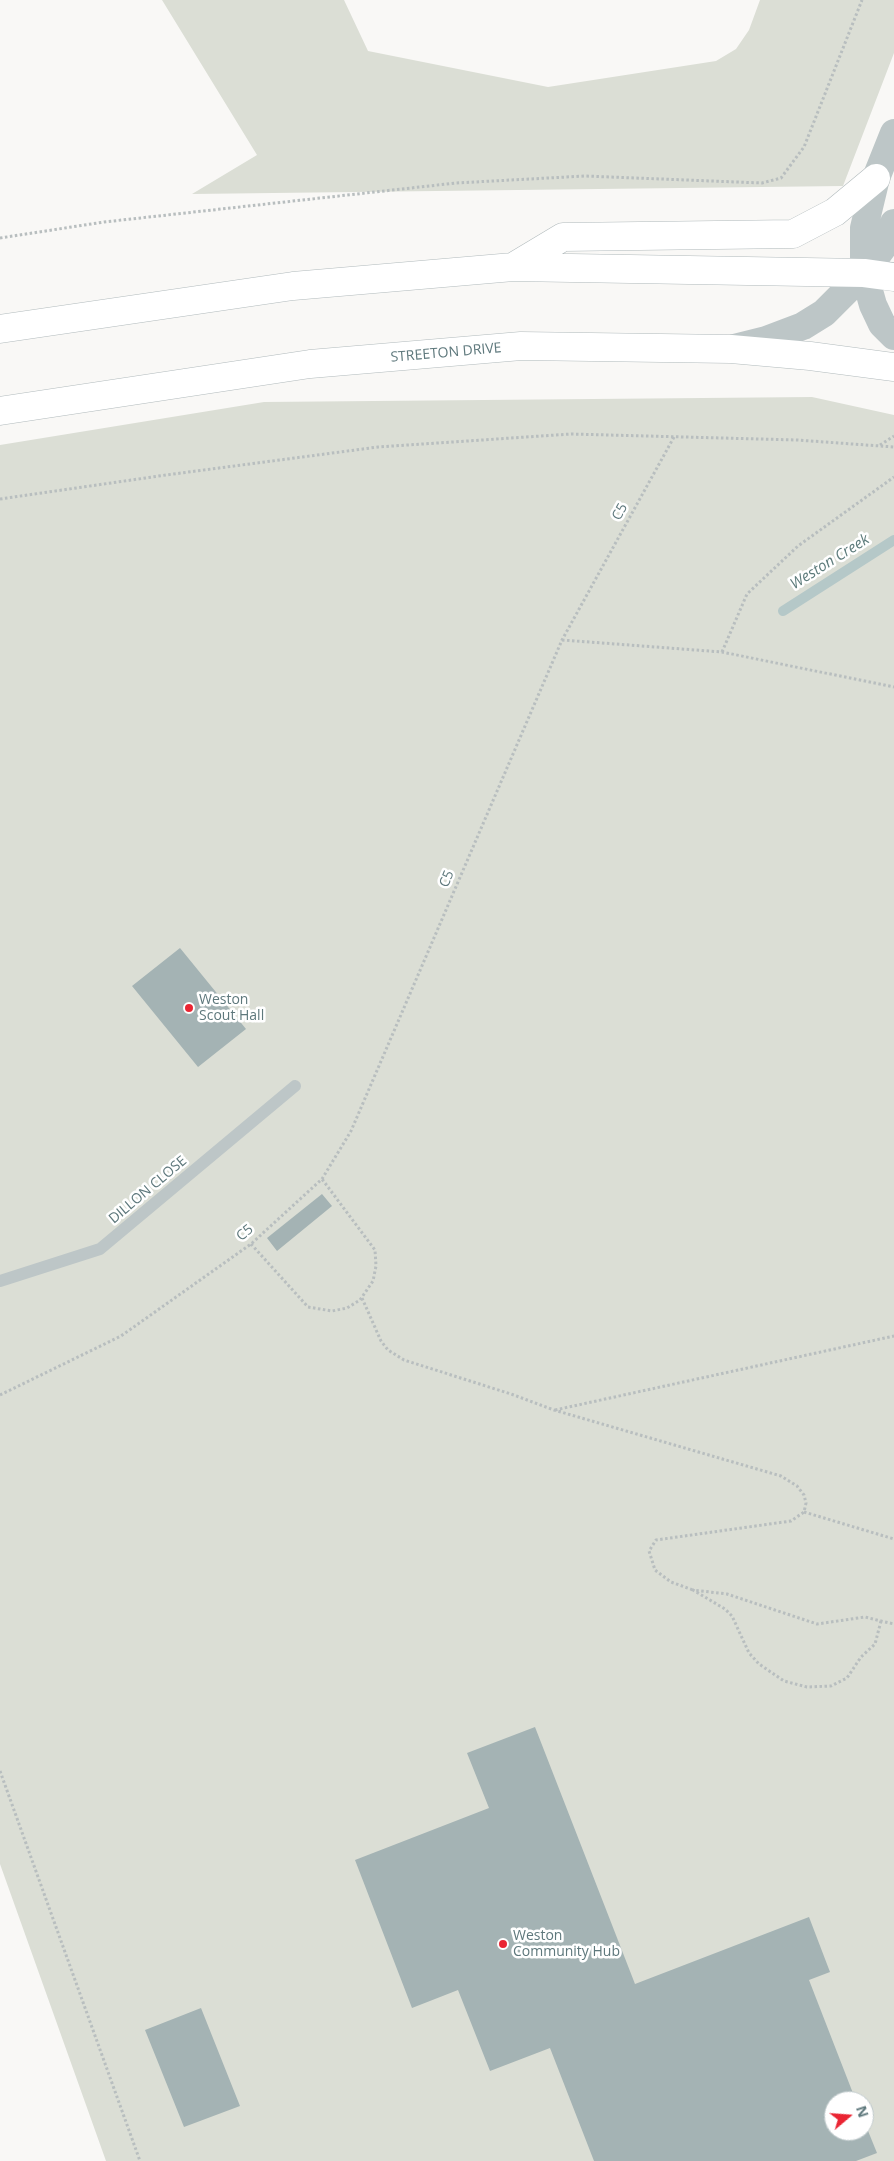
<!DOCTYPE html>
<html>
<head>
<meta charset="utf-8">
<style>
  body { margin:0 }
  #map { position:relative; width:894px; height:2161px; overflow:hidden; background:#f9f8f6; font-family:"Open Sans",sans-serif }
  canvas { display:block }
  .north { position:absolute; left:824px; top:2091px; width:50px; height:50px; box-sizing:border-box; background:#fff; border:1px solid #bfc9cb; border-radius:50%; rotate:72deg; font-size:14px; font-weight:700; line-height:20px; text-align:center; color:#5e787c }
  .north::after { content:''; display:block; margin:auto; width:18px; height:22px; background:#ea2533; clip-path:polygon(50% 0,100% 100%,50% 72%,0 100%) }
</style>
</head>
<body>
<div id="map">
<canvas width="894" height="2161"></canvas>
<div class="north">N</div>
</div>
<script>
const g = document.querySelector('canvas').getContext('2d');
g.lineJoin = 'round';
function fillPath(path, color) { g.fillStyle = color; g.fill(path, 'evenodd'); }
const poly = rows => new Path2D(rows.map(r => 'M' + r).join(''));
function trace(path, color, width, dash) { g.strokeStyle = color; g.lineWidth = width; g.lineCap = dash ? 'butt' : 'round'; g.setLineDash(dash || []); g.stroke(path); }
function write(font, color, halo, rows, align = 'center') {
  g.font = font + ' "Open Sans",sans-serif'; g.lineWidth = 5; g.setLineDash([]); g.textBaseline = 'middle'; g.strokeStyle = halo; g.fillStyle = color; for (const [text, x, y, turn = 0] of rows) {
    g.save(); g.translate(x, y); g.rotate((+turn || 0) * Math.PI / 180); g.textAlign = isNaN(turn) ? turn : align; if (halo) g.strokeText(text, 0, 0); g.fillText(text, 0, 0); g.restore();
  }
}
fillPath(poly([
  [162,0,344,0,368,51,548,87,716,61,736,49,749,30,760,0,894,0,894,53,843,186,192,194,257,155],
  [812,397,894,415,894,2161,106,2161,0,1864,0,445,264,402],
  [834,2101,864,2101,864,2131,834,2131]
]), '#dbded5');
trace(poly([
  [783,611,894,540]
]), '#b5c8c8', 10);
fillPath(poly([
  [180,948,246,1029,198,1067,132,986],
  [322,1194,332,1206,277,1251,267,1238],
  [535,1727,635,1984,809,1917,830,1972,809,1980,856,2101,834,2101,834,2131,864,2131,864,2121,877,2153,856,2161,594,2161,550,2048,490,2071,458,1990,412,2008,355,1860,489,1808,467,1753],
  [201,2008,240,2106,184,2127,145,2030]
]), '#a4b3b4');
const primary = poly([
  [513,267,563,237,793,234,835,212,876,178],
  [0,329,293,286,513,267,864,273,894,277],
  [0,411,310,364,521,346,731,349,810,356,894,367]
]);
trace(primary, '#b1babc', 29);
trace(poly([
  [0,238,104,222,456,183,585,176,762,183,781,178,804,147,862,0],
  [880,445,894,436],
  [0,499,166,475,378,447,571,434,797,440,894,447],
  [562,640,722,652,894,687],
  [722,652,747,594,798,546,894,477],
  [251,1244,308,1307,332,1311,347,1308,360,1300,373,1281,376,1266,375,1250,322,1179],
  [362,1298,381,1341,388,1350,404,1360,511,1394,554,1410,781,1476,797,1486,804,1495,806,1503,804,1512,791,1521,656,1540,649,1551,655,1570,671,1582,693,1590],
  [0,1395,121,1336,251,1244,322,1179,351,1131,562,640,674,437],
  [555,1410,894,1336],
  [804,1512,894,1539],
  [881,1621,875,1644,861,1657,847,1678,831,1686,807,1687,784,1681,759,1664,749,1653,732,1616,725,1609,693,1590,727,1594,817,1624,865,1617,881,1621,894,1624],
  [0,1771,140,2161]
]), '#b8bebf', 3, [2.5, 2.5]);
trace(poly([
  [0,1281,100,1249,295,1086]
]), '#bdc6c7', 12);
trace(poly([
  [894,133,876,178,864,228,864,273,873,305,882,324,894,336],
  [734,348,766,340,803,326,824,313,864,273,889,239,894,223]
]), '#bdc6c7', 28);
trace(primary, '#fff', 28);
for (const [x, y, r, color] of [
  [189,1008,5,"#ea2533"],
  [503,1944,5,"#ea2533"]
]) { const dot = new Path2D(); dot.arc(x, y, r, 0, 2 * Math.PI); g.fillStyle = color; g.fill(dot); trace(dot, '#fff', 2); }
write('14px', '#5e787c', '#fff', [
  ["STREETON DRIVE",446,353,-5],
  ["C5",620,512,-61],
  ["C5",447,879,-67],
  ["DILLON CLOSE",148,1190,-40],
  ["C5",245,1233,-39]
]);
write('14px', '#5e787c', '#fff', [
  ["Weston",199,1000],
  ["Scout Hall",199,1016],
  ["Weston",513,1936],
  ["Community Hub",513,1952]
], 'left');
write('italic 15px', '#5e7c7c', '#fff', [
  ["Weston Creek",830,562,-32]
]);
</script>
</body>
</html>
